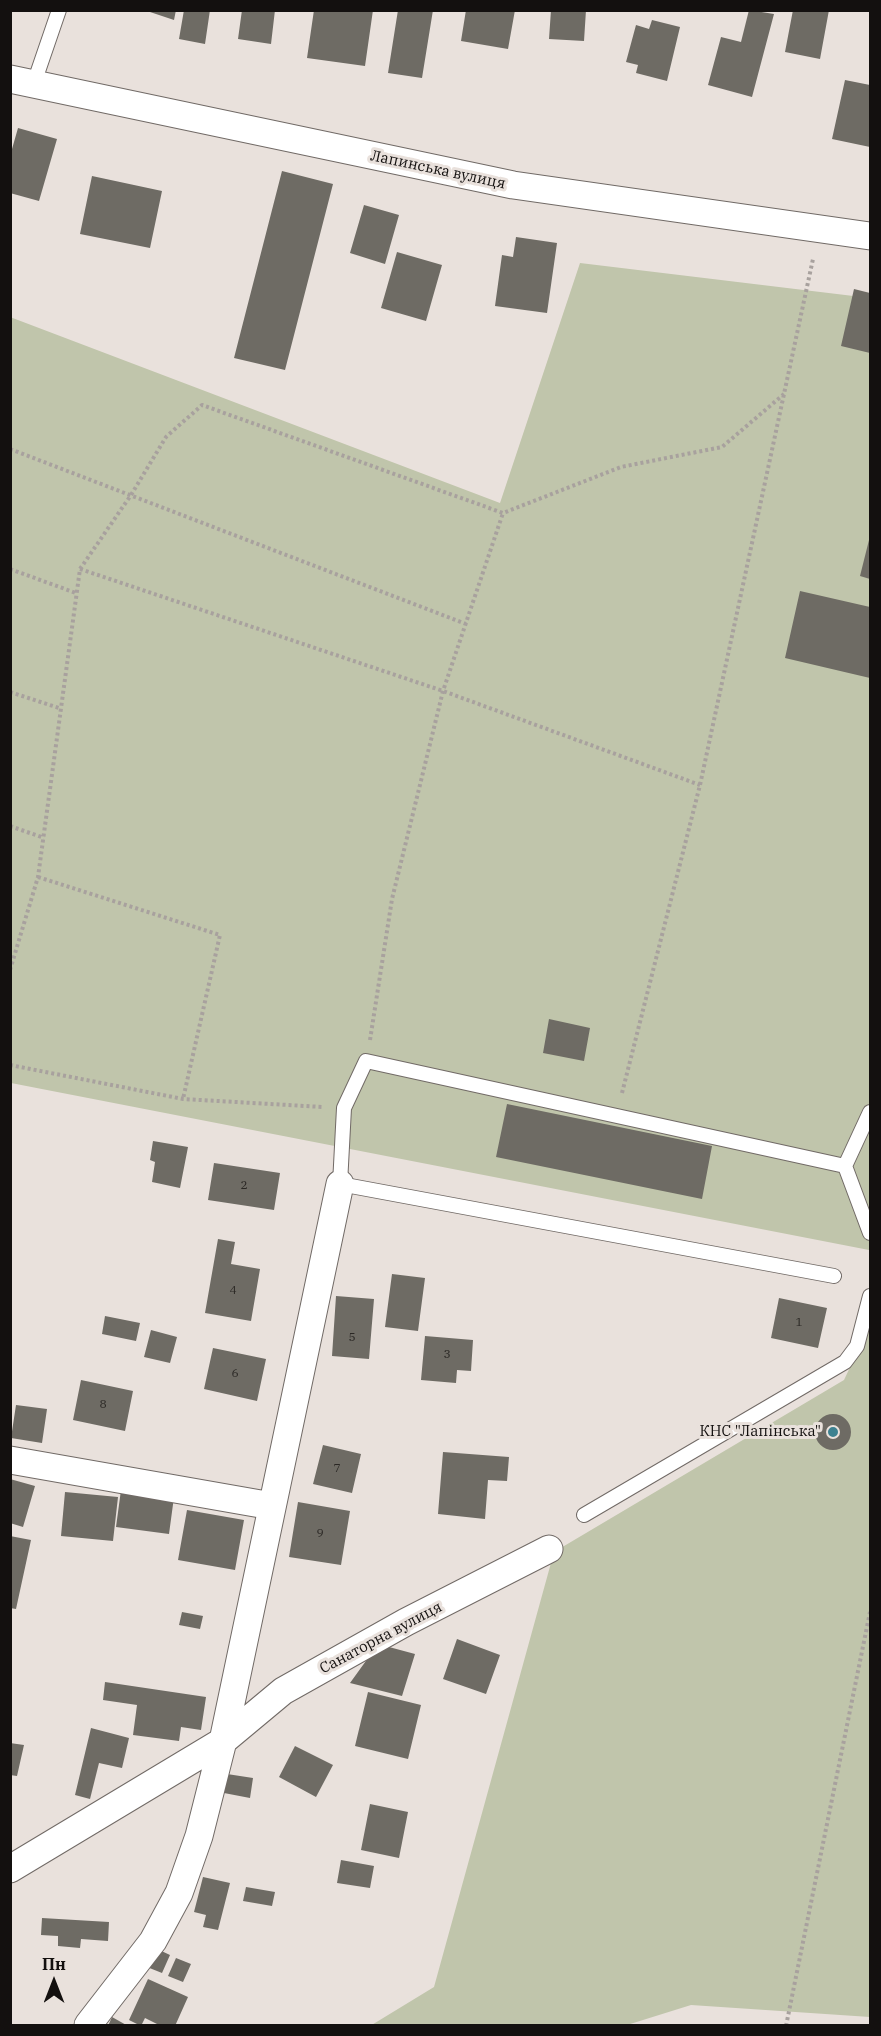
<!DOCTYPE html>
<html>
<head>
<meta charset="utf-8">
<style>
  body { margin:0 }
  #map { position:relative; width:881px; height:2036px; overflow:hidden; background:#e9e1dc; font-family:"IBM Plex Serif",serif }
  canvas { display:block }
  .frame { position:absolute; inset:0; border:12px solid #13100f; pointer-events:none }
  .north { position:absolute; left:24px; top:1952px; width:60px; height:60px; -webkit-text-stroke:4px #e9e1dc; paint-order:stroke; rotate:0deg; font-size:16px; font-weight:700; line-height:24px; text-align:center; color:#13100f }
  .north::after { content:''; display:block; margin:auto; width:21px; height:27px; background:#13100f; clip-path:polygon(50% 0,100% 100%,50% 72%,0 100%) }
</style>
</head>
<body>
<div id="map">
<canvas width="881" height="2036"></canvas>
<div class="frame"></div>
<div class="north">Пн</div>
</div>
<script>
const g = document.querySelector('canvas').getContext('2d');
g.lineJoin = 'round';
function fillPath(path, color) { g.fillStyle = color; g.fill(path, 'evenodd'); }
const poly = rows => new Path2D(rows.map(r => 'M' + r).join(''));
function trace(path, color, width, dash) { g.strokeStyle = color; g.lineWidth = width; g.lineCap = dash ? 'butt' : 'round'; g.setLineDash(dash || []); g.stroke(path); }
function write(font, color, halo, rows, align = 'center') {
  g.font = font + ' "IBM Plex Serif",serif'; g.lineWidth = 6; g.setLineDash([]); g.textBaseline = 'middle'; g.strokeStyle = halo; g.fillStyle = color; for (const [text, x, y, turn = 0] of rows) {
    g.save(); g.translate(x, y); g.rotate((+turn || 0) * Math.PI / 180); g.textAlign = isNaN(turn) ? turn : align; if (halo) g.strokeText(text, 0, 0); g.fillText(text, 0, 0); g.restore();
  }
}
fillPath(poly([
  [580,263,870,298,870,1261,869,1250,11,1083,10,317,500,503],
  [870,1325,870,2017,691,2005,627,2025,370,2026,434,1987,554,1552,844,1380]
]), '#c0c5ab');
fillPath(poly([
  [144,10,176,10,174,20],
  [184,10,210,10,205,44,179,39],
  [242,10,275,10,271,44,238,39],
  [314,10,373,10,365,66,307,58],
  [398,10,433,10,422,78,388,73],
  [466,10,515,10,508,49,461,41],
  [551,10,586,10,584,41,549,39],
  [749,10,774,14,752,97,708,85,721,37,741,42],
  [793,10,829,10,820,59,785,52],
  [652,20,680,27,667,81,636,73,638,65,626,62,636,25,649,29],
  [845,80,870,85,870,147,832,139],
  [18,128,57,139,39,201,10,193,10,156],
  [282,171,333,184,285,370,234,358],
  [92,176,162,191,150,248,80,234],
  [364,205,399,215,385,264,350,253],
  [516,237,557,243,547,313,495,306,502,255,513,257],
  [397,252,442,265,426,321,381,308],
  [854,289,870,293,870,353,841,346],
  [870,536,870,579,860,576],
  [800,591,870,607,870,678,785,658],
  [549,1019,590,1028,584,1061,543,1053],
  [507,1104,712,1146,702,1199,496,1157],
  [153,1141,188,1147,180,1188,152,1182,155,1162,150,1160],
  [214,1163,280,1173,274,1210,208,1200],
  [218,1239,235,1242,231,1264,260,1269,251,1321,205,1313],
  [392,1274,425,1278,418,1331,385,1327],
  [336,1296,374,1299,369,1359,332,1356],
  [779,1298,827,1308,818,1348,771,1338],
  [105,1316,140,1323,136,1341,102,1334],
  [151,1330,177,1337,170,1363,144,1357],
  [425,1336,473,1340,471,1371,457,1370,456,1383,421,1380],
  [213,1348,266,1359,257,1401,204,1389],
  [81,1380,133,1391,125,1431,73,1420],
  [16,1405,47,1409,42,1443,11,1438],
  '815 1432a18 18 0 1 1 36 0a18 18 0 1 1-36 0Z',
  [323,1445,361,1454,352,1493,313,1484],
  [443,1452,509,1457,507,1481,488,1480,485,1519,438,1514],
  [10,1479,35,1486,23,1527,10,1523],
  [121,1490,174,1497,169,1534,116,1527],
  [65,1492,118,1497,113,1541,61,1536],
  [298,1502,350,1511,341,1565,289,1557],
  [187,1510,244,1520,235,1570,178,1560],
  [10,1536,31,1540,16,1609,10,1608],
  [182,1612,203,1616,200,1629,179,1625],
  [457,1639,500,1655,486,1694,443,1679],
  [376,1647,389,1647,415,1654,402,1696,350,1683],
  [105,1682,206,1697,201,1730,181,1727,179,1741,133,1735,137,1705,103,1700],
  [368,1692,421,1705,408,1759,355,1746],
  [91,1728,129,1738,122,1768,99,1763,90,1799,75,1795],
  [10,1743,24,1745,17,1776,10,1775],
  [295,1746,333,1765,316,1797,279,1777],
  [227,1774,253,1778,250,1798,224,1793],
  [370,1804,408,1812,399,1858,361,1850],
  [341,1860,374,1866,370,1888,337,1883],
  [203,1877,230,1883,218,1930,203,1927,206,1915,194,1912],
  [246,1887,275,1892,272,1906,243,1901],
  [42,1918,109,1922,108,1941,81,1939,80,1948,58,1946,58,1936,41,1935],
  [155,1948,170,1955,162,1973,147,1967],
  [176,1958,191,1964,183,1982,168,1976],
  [148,1979,188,1997,175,2026,161,2026,145,2018,141,2026,129,2020],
  [112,2017,128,2026,108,2026]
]), '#6e6b64');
const service = poly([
  [34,83,59,10],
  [845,1166,870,1112],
  [834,1276,340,1184,344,1108,366,1061,845,1166,870,1233],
  [584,1515,845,1362,857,1346,870,1296]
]);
const minor = poly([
  [10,79,513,185,870,236],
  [10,1460,272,1506],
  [10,1869,223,1741,283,1691,406,1622,549,1549],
  [88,2025,153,1941,179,1893,199,1836,223,1741,340,1184]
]);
trace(service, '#716a66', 16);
trace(minor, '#716a66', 29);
trace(poly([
  [10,449,466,624],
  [10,569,76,593],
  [80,569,443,691,700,785],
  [10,692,59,708],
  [10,826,44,838],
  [38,877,220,935,183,1099],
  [10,970,38,877,80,569,131,495,166,437,202,405,503,513,621,467,722,447,784,394],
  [370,1040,392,899,443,691,503,513],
  [10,1065,183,1099,323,1107],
  [622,1093,700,785,813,259],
  [786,2026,870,1612]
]), '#a8a19e', 4, [3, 3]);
trace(service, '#fff', 14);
trace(minor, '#fff', 27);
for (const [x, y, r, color] of [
  [833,1432,6,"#3d8190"]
]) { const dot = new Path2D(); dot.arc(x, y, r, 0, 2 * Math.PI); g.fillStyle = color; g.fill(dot); trace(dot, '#e9e1dc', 2); }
write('12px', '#2a2724', null, [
  ["2",244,1186],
  ["4",233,1291],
  ["1",799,1323],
  ["5",352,1338],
  ["3",447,1355],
  ["6",235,1374],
  ["8",103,1405],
  ["7",337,1469],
  ["9",320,1534]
]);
write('15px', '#13100f', '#e9e1dc', [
  ["Лапинська вулиця",438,170,12],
  ["Санаторна вулиця",381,1638,-28]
]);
write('15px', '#13100f', '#e9e1dc', [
  ["КНС \"Лапінська\"",821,1432]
], 'right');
</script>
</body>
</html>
